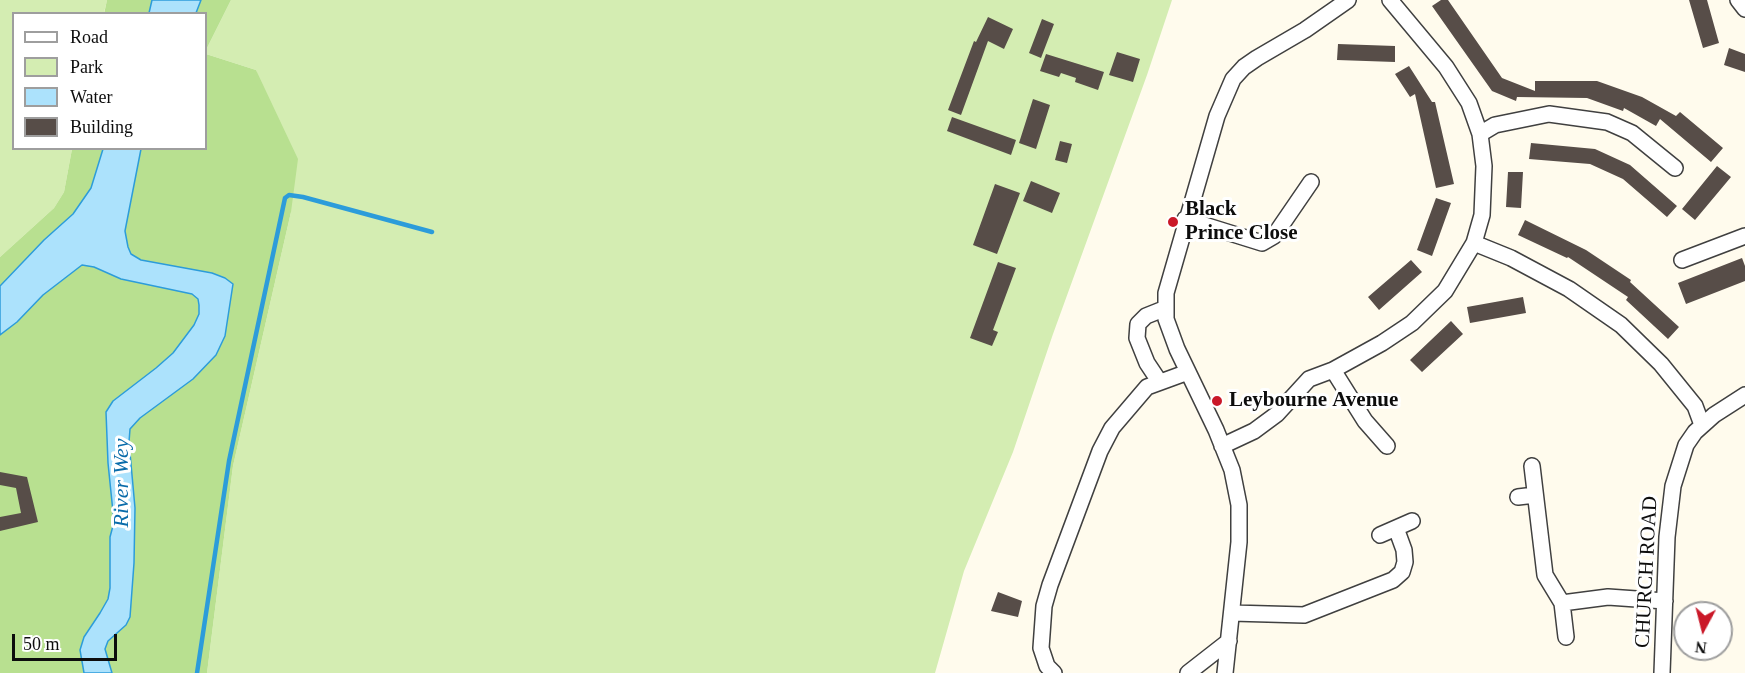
<!DOCTYPE html>
<html>
<head>
<meta charset="utf-8">
<style>
  body { margin:0 }
  #map { position:relative; width:1745px; height:673px; overflow:hidden; background:#fffbed; font-family:"Times New Roman",serif }
  canvas { display:block }
  .legend { position:absolute; left:12px; top:12px; width:195px; height:138px; box-sizing:border-box; background:#fff; border:2px solid #9e9e9e; margin:0; padding:8px 10px; list-style:none; font-size:18px; color:#0d0d0d }
  .legend li { display:flex; align-items:center; gap:12px; height:30px }
  .legend b { width:30px; border:2px solid #9e9e9e }
  .north { position:absolute; left:1673px; top:601px; width:60px; height:60px; box-sizing:border-box; background:#fff; border:2px solid #9e9e9e; border-radius:50%; rotate:187deg; font-size:16px; font-weight:700; line-height:24px; text-align:center; color:#0d0d0d }
  .north::after { content:''; display:block; margin:auto; width:21px; height:27px; background:#ca1828; clip-path:polygon(50% 0,100% 100%,50% 72%,0 100%) }
  .scale { position:absolute; left:12px; top:634px; width:105px; height:27px; box-sizing:border-box; border:3px solid #0d0d0d; border-top:0; padding-left:8px; font-size:18px; line-height:21px; white-space:nowrap; color:#0d0d0d; -webkit-text-stroke:4px #fff; paint-order:stroke }
</style>
</head>
<body>
<div id="map">
<canvas width="1745" height="673"></canvas>
<ul class="legend">
<li><b style="height:8px;background:#fff"></b>Road</li>
<li><b style="height:16px;background:#d4edb2"></b>Park</li>
<li><b style="height:16px;background:#ace2fc"></b>Water</li>
<li><b style="height:16px;background:#574d48"></b>Building</li>
</ul>
<div class="north">N</div>
<div class="scale">50 m</div>
</div>
<script>
const g = document.querySelector('canvas').getContext('2d');
g.lineJoin = 'round';
function fillPath(path, color) { g.fillStyle = color; g.fill(path, 'evenodd'); }
const poly = rows => new Path2D(rows.map(r => 'M' + r).join(''));
function trace(path, color, width, dash) { g.strokeStyle = color; g.lineWidth = width; g.lineCap = dash ? 'butt' : 'round'; g.setLineDash(dash || []); g.stroke(path); }
function write(font, color, halo, rows, align = 'center') {
  g.font = font + ' "Times New Roman",serif'; g.lineWidth = 6; g.setLineDash([]); g.textBaseline = 'middle'; g.strokeStyle = halo; g.fillStyle = color; for (const [text, x, y, turn = 0] of rows) {
    g.save(); g.translate(x, y); g.rotate((+turn || 0) * Math.PI / 180); g.textAlign = isNaN(turn) ? turn : align; if (halo) g.strokeText(text, 0, 0); g.fillText(text, 0, 0); g.restore();
  }
}
fillPath(poly([
  [0,0,107,0,104,13,14,14,14,148,72,149,64,192,54,208,0,257],
  [231,0,1172,0,1147,75,1053,334,1013,452,964,571,935,673,207,673,233,466,291,212,256,70,206,54,206,50]
]), '#d4edb2');
fillPath(poly([
  [107,0,231,0,206,50,206,14,104,14],
  [206,54,256,70,298,159,291,212,233,466,207,673,0,673,0,257,54,208,64,192,72,149,206,148]
]), '#b8e090');
const water = poly([
  [152,0,201,0,196,13,149,13,152,0],
  [103,149,141,149,125,231,128,247,131,254,141,260,212,273,225,278,233,284,225,336,216,355,193,379,140,418,130,429,129,442,135,508,134,563,130,617,126,625,108,641,105,649,112,673,84,673,80,650,84,637,100,613,108,599,110,588,110,537,114,522,108,463,106,412,113,401,156,368,173,353,194,325,199,314,199,305,198,299,192,294,121,279,94,267,82,265,43,295,17,322,0,335,0,286,44,240,73,214,91,188,103,149]
]);
fillPath(water, '#ace2fc');
trace(water, '#2c9cda', 1.5);
trace(poly([
  [197,673,229,461,285,198,289,195,303,197,432,232]
]), '#2c9cda', 4.5);
fillPath(poly([
  [1441,0,1448,0,1502,78,1535,91,1535,81,1597,81,1642,97,1676,116,1680,112,1723,148,1711,162,1660,119,1656,126,1624,108,1623,111,1587,98,1517,97,1516,101,1492,91,1432,6],
  [1689,0,1707,0,1719,43,1703,48],
  [988,17,1013,29,1004,49,988,41,961,115,948,110,974,41,976,42],
  [1042,19,1054,24,1041,58,1029,53],
  [1338,44,1395,46,1395,62,1337,60],
  [1729,48,1745,54,1745,72,1724,65],
  [1117,52,1140,59,1133,82,1109,75],
  [1046,54,1104,72,1098,90,1075,82,1076,78,1061,73,1059,77,1040,71],
  [1409,66,1432,102,1435,102,1454,184,1436,188,1415,94,1410,97,1395,74],
  [1033,99,1050,105,1036,149,1019,143],
  [952,117,1016,140,1011,155,947,131],
  [1060,141,1072,144,1067,163,1055,160],
  [1531,143,1595,149,1630,165,1677,206,1667,217,1623,179,1590,164,1529,159],
  [1717,166,1731,177,1695,220,1682,209],
  [1508,172,1523,172,1521,208,1506,207],
  [1031,181,1060,193,1052,213,1023,201],
  [995,184,1020,193,997,254,973,245],
  [1436,198,1451,203,1432,256,1417,250],
  [1525,220,1586,250,1631,280,1630,282,1679,327,1668,339,1626,300,1628,297,1568,257,1567,258,1518,235],
  [1742,258,1745,266,1745,281,1686,304,1678,283],
  [1411,260,1422,272,1379,310,1368,297],
  [998,262,1016,268,993,330,998,332,992,346,970,338],
  [1523,297,1526,313,1470,323,1467,307],
  [1451,321,1463,334,1422,372,1410,360],
  [0,472,27,477,38,522,0,531,0,517,21,513,16,488,0,485],
  [998,592,1022,601,1018,617,991,611]
]), '#574d48');
const street = poly([
  [1738,0,1745,9],
  [1480,134,1495,125,1549,114,1607,122,1632,133,1675,168],
  [1185,219,1262,243,1274,236,1311,182],
  [1474,243,1511,258,1569,289,1621,325,1661,364,1695,406,1702,425],
  [1682,260,1745,236],
  [1333,370,1365,421,1387,446],
  [1159,381,1147,363,1137,338,1138,324,1146,316,1166,308],
  [1222,446,1254,431,1277,414,1309,379,1333,370,1382,343,1412,323,1445,291,1474,243,1482,215,1484,166,1480,134,1469,103,1446,67,1390,0],
  [1532,466,1545,575,1562,603,1566,637],
  [1518,497,1535,495],
  [1380,535,1412,521],
  [1562,603,1608,597,1665,601],
  [1232,613,1304,615,1393,580,1402,572,1405,562,1404,550,1396,528],
  [1054,673,1047,666,1041,648,1044,606,1050,585,1100,451,1112,428,1147,387,1188,372],
  [1188,673,1229,641],
  [1225,673,1239,542,1239,505,1232,470,1216,430,1177,349,1166,319,1166,293,1217,116,1233,79,1244,67,1257,58,1305,30,1348,0],
  [1662,673,1667,537,1673,486,1686,445,1695,432,1714,415,1745,395]
]);
trace(street, '#404040', 18);
trace(street, '#fff', 15);
for (const [x, y, r, color] of [
  [1173,222,6,"#ca1828"],
  [1217,401,6,"#ca1828"]
]) { const dot = new Path2D(); dot.arc(x, y, r, 0, 2 * Math.PI); g.fillStyle = color; g.fill(dot); trace(dot, '#fff', 2); }
write('bold 21px', '#0d0d0d', '#fff', [
  ["Black",1185,210],
  ["Prince Close",1185,234],
  ["Leybourne Avenue",1229,401]
], 'left');
write('21px', '#0d0d0d', '#fff', [
  ["CHURCH ROAD",1647,572,-87]
]);
write('italic 22px', '#0a6caa', '#fff', [
  ["River Wey",122,483,-90]
]);
</script>
</body>
</html>
